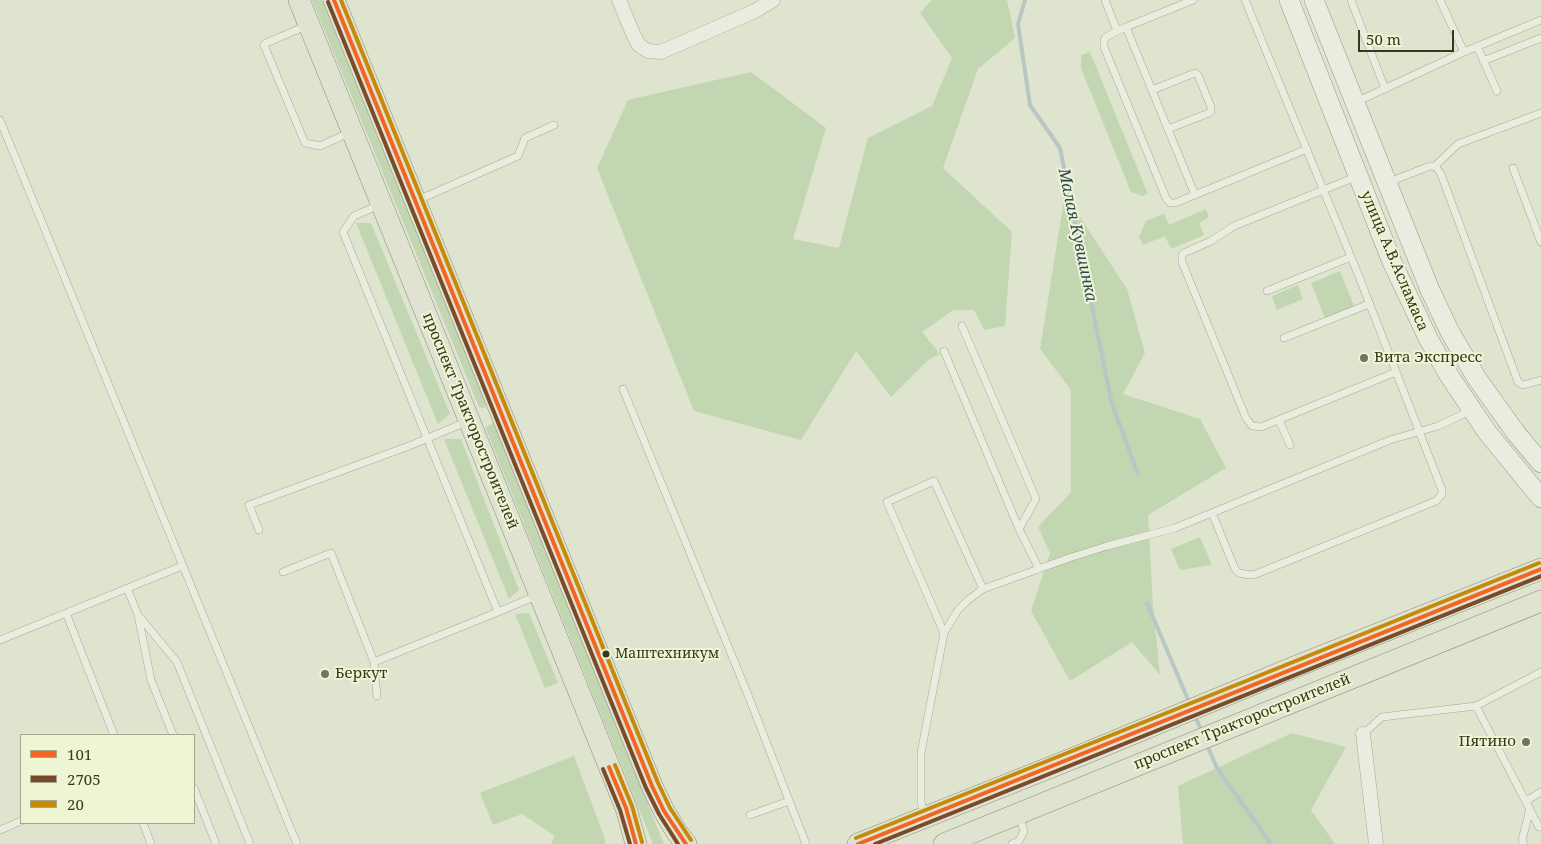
<!DOCTYPE html>
<html>
<head>
<meta charset="utf-8">
<style>
  body { margin:0 }
  #map { position:relative; width:1541px; height:844px; overflow:hidden; background:#dfe4ce; font-family:"Noto Serif",serif }
  canvas { display:block }
  .legend { position:absolute; left:20px; top:734px; width:175px; height:90px; box-sizing:border-box; background:#edf5d4; border:1px solid #a5a98c; margin:0; padding:6px 9px; list-style:none; font-size:15px; color:#38381f }
  .legend li { display:flex; align-items:center; gap:10px; height:25px }
  .legend b { width:25px; border:1px solid #a5a98c }
  .scale { position:absolute; left:1358px; top:30px; width:96px; height:22px; box-sizing:border-box; border:2px solid #38381f; border-top:0; padding-left:6px; font-size:15px; line-height:18px; white-space:nowrap; color:#38381f; -webkit-text-stroke:4px #edf5d4; paint-order:stroke }
</style>
</head>
<body>
<div id="map">
<canvas width="1541" height="844"></canvas>
<ul class="legend">
<li><b style="height:6px;background:#f26522"></b>101</li>
<li><b style="height:6px;background:#7a4b2a"></b>2705</li>
<li><b style="height:6px;background:#c78a08"></b>20</li>
</ul>
<div class="scale">50 m</div>
</div>
<script>
const g = document.querySelector('canvas').getContext('2d');
g.lineJoin = 'round';
function fillPath(path, color) { g.fillStyle = color; g.fill(path, 'evenodd'); }
const poly = rows => new Path2D(rows.map(r => 'M' + r).join(''));
function trace(path, color, width, dash) { g.strokeStyle = color; g.lineWidth = width; g.lineCap = dash ? 'butt' : 'round'; g.setLineDash(dash || []); g.stroke(path); }
function write(font, color, halo, rows, align = 'center') {
  g.font = font + ' "Noto Serif",serif'; g.lineWidth = 4; g.setLineDash([]); g.textBaseline = 'middle'; g.strokeStyle = halo; g.fillStyle = color; for (const [text, x, y, turn = 0] of rows) {
    g.save(); g.translate(x, y); g.rotate((+turn || 0) * Math.PI / 180); g.textAlign = isNaN(turn) ? turn : align; if (halo) g.strokeText(text, 0, 0); g.fillText(text, 0, 0); g.restore();
  }
}
fillPath(poly([
  [312,0,322,0,486,404,484,408,479,407],
  [932,0,1007,0,1015,38,978,69,943,168,1012,232,1005,326,984,330,974,310,953,310,922,332,940,354,928,360,891,397,856,351,801,440,694,411,597,168,628,100,751,72,826,128,793,239,839,248,868,138,932,106,952,58,920,13],
  [1090,52,1148,194,1142,196,1131,192,1081,68,1081,55],
  [1065,194,1127,289,1145,353,1123,394,1200,419,1226,468,1148,515,1153,605,1160,675,1132,642,1070,681,1031,611,1050,553,1038,527,1071,492,1071,390,1040,349],
  [1206,209,1209,217,1199,223,1204,235,1171,249,1165,236,1143,245,1139,237,1146,221,1164,214,1169,225],
  [356,223,371,223,450,414,438,424],
  [1340,271,1354,306,1325,318,1311,283],
  [1298,285,1303,299,1277,310,1272,296],
  [494,423,664,844,653,844,485,427],
  [444,439,461,439,519,590,509,599],
  [1200,537,1212,565,1180,570,1171,549],
  [529,613,558,683,545,688,515,614],
  [1292,733,1346,747,1311,810,1335,844,1183,844,1178,786],
  [574,756,605,839,605,844,551,844,555,836,522,814,493,825,480,793]
]), '#c2d6b1');
trace(poly([
  [1025,0,1018,24,1030,105,1060,148,1112,404,1138,474],
  [1147,603,1189,702],
  [1195,716,1202,732],
  [1206,743,1217,768,1271,844]
]), '#b8c7c5', 4);
const lane = poly([
  [1105,0,1117,31],
  [1193,0,1126,27,1195,195],
  [1351,0,1385,89],
  [1440,0,1464,52],
  [306,26,266,43,264,45,305,143,320,146,351,132],
  [1126,27,1106,37,1104,40,1104,47,1166,198,1170,203,1175,203,1307,149],
  [1477,46,1497,91],
  [1483,61,1541,38],
  [1152,90,1195,73,1198,75,1211,107,1211,111,1209,113,1168,129],
  [1356,102,1464,52,1541,20],
  [0,120,297,844],
  [1435,166,1441,174,1518,382,1523,385,1541,380],
  [1513,168,1541,242],
  [1358,176,1234,226,1211,241,1184,253,1182,255,1182,262,1246,418,1252,426,1261,427,1396,372],
  [1389,182,1430,166,1435,166,1458,144,1541,113],
  [418,200,518,156,525,138,554,125],
  [1267,291,1351,257],
  [962,326,1036,499,1019,529],
  [1284,338,1369,304],
  [944,351,1019,529,1039,569],
  [623,389,748,695,806,844],
  [1279,420,1290,445],
  [1212,513,1235,569,1239,573,1250,575,1256,574,1436,501,1442,494,1442,490,1358,274,1245,0],
  [259,530,249,505,409,446,466,422],
  [283,572,331,553,374,662,498,612,343,232,354,216,379,205],
  [127,588,138,615,151,680,173,735],
  [498,612,536,596],
  [66,613,114,735],
  [138,615,177,662,250,844],
  [944,633,887,502,934,481,983,589],
  [0,640,182,566],
  [374,662,377,696],
  [1476,706,1541,672],
  [1363,734,1382,717,1476,706,1539,827,1541,826],
  [194,788,216,844],
  [1526,801,1541,792],
  [750,815,789,801],
  [924,816,921,801,921,753,944,633,958,610,968,600,983,589,1069,558,1107,546,1175,528,1390,440,1438,426,1472,410],
  [143,823,151,844],
  [0,830,21,821],
  [1012,844,1019,841,1024,831,1019,816],
  [1524,844,1522,840,1530,809]
]);
const street = poly([
  [619,0,634,36,639,45,648,51,661,52,755,11,773,0],
  [1363,734,1376,844]
]);
const secondary = poly([
  [1289,0,1392,262,1428,338,1448,374,1487,432,1541,498],
  [1314,0,1430,290,1450,332,1476,377,1516,433,1541,463]
]);
const primary = poly([
  [299,0,626,808,636,844],
  [334,0,652,786,664,811,676,831,686,844],
  [858,844,1079,756,1292,668,1541,569],
  [944,844,1541,601]
]);
trace(lane, '#a7aa97', 8);
trace(street, '#a7aa97', 15);
trace(secondary, '#969987', 20);
trace(primary, '#8d8f7e', 22);
trace(lane, '#e9ecdf', 7);
trace(street, '#e9ecdf', 14);
trace(secondary, '#e9ecdf', 19);
trace(primary, '#e0e3d1', 21);
trace(poly([
  [334,0,652,786,664,811,686,844],
  [609,767,626,808,636,844],
  [858,844,1541,569]
]), '#f26522', 4);
trace(poly([
  [328,2,646,788,659,814,678,844],
  [603,769,620,810,630,844],
  [875,844,1541,576]
]), '#7a4b2a', 4);
trace(poly([
  [341,0,658,783,670,808,691,840],
  [615,765,632,806,642,842],
  [856,838,1539,563]
]), '#c78a08', 4);
for (const [x, y, r, color] of [
  [1364,358,5,"#72745c"],
  [606,654,4.5,"#38381f"],
  [325,674,5,"#72745c"],
  [1526,742,5,"#72745c"]
]) { const dot = new Path2D(); dot.arc(x, y, r, 0, 2 * Math.PI); g.fillStyle = color; g.fill(dot); trace(dot, '#edf5d4', 2); }
write('14px', '#38381f', '#edf5d4', [
  ["Маштехникум",615,654]
], 'left');
write('15px', '#38381f', '#edf5d4', [
  ["улица А.В.Асламаса",1394,261,67],
  ["проспект Тракторостроителей",470,421,68],
  ["проспект Тракторостроителей",1242,722,-22]
]);
write('15px', '#38381f', '#edf5d4', [
  ["Вита Экспресс",1374,358],
  ["Беркут",335,674],
  ["Пятино",1516,742,"right"]
], 'left');
write('italic 16px', '#2f4557', '#edf5d4', [
  ["Малая Кувшинка",1077,235,78]
]);
</script>
</body>
</html>
